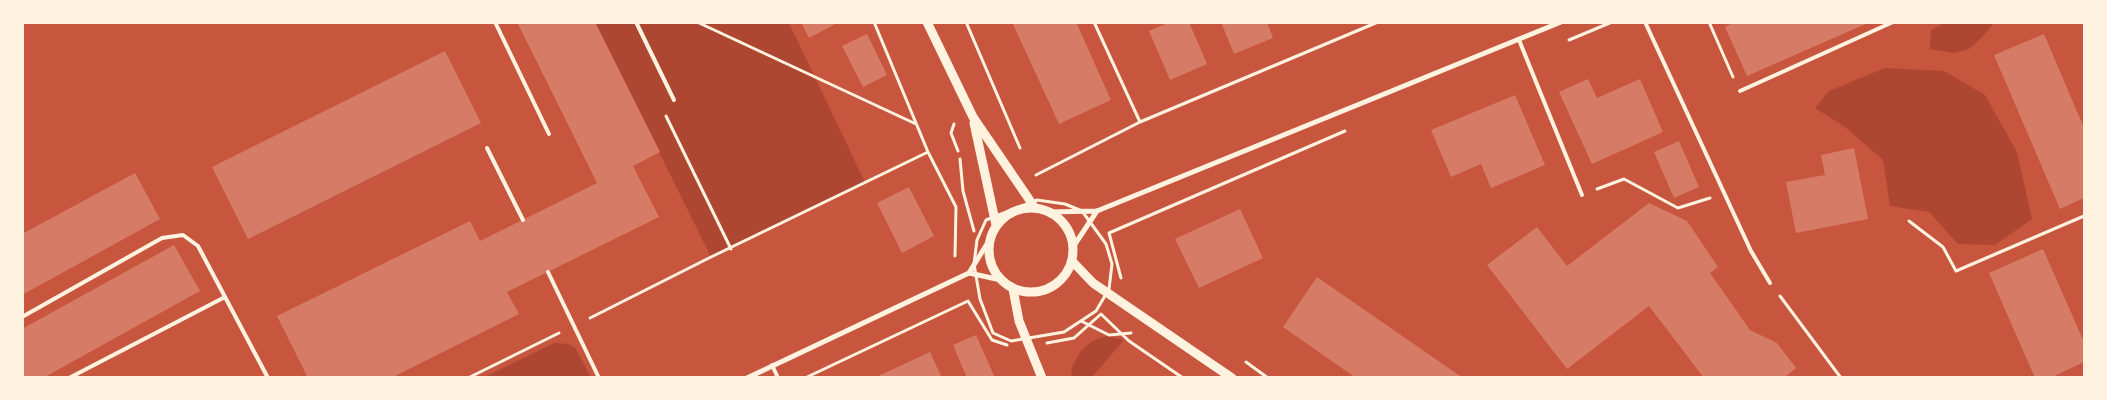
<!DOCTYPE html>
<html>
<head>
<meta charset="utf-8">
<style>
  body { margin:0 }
  #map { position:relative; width:2107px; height:400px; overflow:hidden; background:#c8553d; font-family:"Sofia Sans Condensed",sans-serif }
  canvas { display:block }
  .frame { position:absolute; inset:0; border:24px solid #fff3e0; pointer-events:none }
</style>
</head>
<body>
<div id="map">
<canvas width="2107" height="400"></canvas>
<div class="frame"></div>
</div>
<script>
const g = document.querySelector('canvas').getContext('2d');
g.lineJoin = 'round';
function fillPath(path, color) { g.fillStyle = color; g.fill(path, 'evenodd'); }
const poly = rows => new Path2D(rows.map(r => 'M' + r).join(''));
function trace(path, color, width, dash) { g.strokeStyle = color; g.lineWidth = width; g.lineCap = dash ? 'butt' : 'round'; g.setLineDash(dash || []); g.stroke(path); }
fillPath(poly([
  [1946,22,1994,22,1994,23,1983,36,1969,49,1954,53,1930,49,1931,30],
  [595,23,789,23,865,182,711,257],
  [1885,68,1944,71,1985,95,2017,152,2032,219,1995,245,1958,244,1929,212,1890,206,1883,160,1845,127,1815,108,1829,91],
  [1107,336,1124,340,1092,377,1071,378,1072,367,1080,352,1092,341],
  [554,343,568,344,575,348,591,377,485,377]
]), '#ae4732');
fillPath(poly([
  [517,22,595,22,660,152,633,166,659,217,507,292,519,314,391,378,308,378,277,316,470,221,480,241,597,183],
  [801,22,839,22,809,38],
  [1012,22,1076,22,1111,100,1059,124],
  [1170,22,1189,22,1207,64,1170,80,1149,31],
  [1221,22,1267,22,1273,38,1234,54],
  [1735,22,1870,22,1747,76,1725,27],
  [867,34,887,75,863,87,842,46],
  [2044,34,2084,128,2084,198,2060,209,1994,55],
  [445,51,481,123,248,239,212,167],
  [1588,79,1597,98,1640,79,1663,132,1592,164,1559,92],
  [1515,95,1545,165,1491,188,1481,164,1451,177,1431,130],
  [1679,141,1699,187,1674,198,1654,152],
  [1854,148,1868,219,1796,233,1786,182,1825,175,1821,155],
  [135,173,160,219,22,295,22,234],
  [909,187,934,236,902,253,877,203],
  [1649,203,1687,221,1718,267,1710,273,1750,330,1777,343,1796,368,1784,378,1704,378,1649,306,1567,369,1487,265,1537,227,1567,266],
  [1240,209,1263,258,1199,288,1175,239],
  [174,245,200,291,43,378,22,378,22,329],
  [2043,249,2084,342,2084,362,2050,378,2035,378,1989,273],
  [1317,277,1463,378,1356,378,1283,327],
  [976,335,995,378,967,378,953,345],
  [930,352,942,378,874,378]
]), '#d67c66');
trace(poly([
  [697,22,916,124],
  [874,22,928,152,956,207,955,256],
  [966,22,1020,148],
  [1094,22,1140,122],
  [1709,22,1733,77],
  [1569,40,1612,22],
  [666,116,731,249],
  [954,124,951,133,958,151],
  [960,159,963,191,974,231],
  [1036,175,1140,122,1378,22],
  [1597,189,1624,179,1678,208,1710,198],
  [1037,200,1065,204,1082,211,1106,244,1112,264,1109,289,1096,311,1064,332,1011,341,993,333,980,299,974,264,977,240,986,220,1037,200],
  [1909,221,1943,247,1956,271,2084,216],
  [1121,278,1109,233,1345,131],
  [1780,296,1841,378],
  [590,318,711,257,928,152],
  [1081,321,1109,335,1131,333],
  [1047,343,1074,338,1101,314,1129,341,1183,378],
  [1246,362,1268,378],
  [468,378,559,333],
  [805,378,968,301,992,340,1007,345]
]), '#fff3e0', 3);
trace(poly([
  [495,22,549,134],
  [636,22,674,100],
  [1645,22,1751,251,1770,283],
  [1519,40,1582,195],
  [1740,91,1893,22],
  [487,148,523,220],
  [548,272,599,378],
  [22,317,162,238,183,235,198,246,268,378],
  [772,365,778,378],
  [69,378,225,297]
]), '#fff3e0', 4);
trace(poly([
  [1049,212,1097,211,1561,22],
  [1073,247,1097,211],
  [969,273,990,239],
  [747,378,969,273,1001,280]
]), '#fff3e0', 5);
trace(poly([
  [927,22,973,117,1035,208],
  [974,123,996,225],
  '989 250a42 42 0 1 1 84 0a42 42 0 1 1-84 0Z',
  [1072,261,1093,283,1232,378],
  [1013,289,1019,321,1042,378]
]), '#fff3e0', 9);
</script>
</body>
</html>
